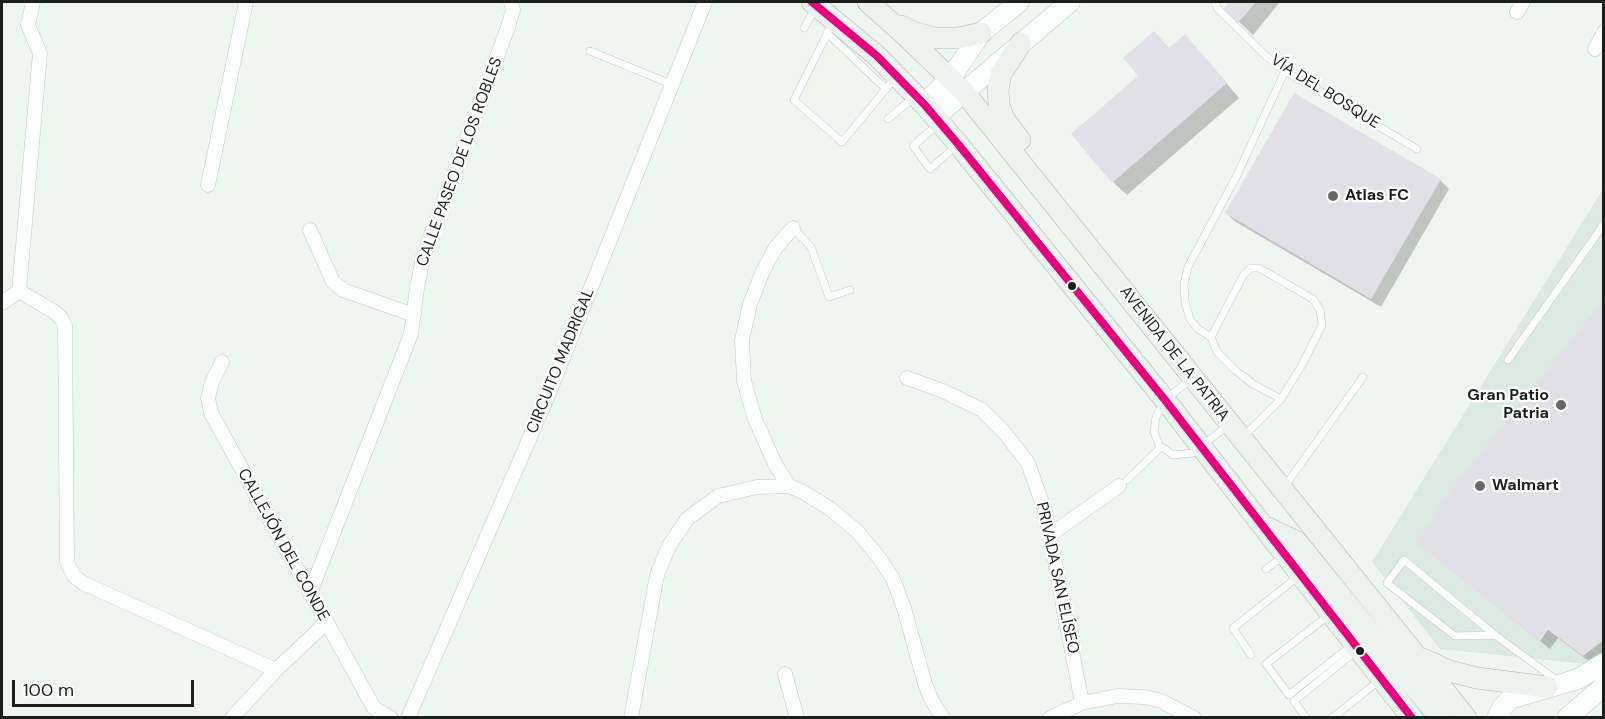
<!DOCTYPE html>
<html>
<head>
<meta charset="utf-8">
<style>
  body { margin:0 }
  #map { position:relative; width:1605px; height:719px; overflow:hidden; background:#eef6f0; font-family:"DM Sans",sans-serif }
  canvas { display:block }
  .frame { position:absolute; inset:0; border:3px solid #1a1f1c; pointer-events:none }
  .scale { position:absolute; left:12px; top:680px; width:182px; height:27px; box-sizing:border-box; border:3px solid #1a1f1c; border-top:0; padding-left:8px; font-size:18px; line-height:21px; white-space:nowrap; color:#1a1f1c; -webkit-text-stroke:4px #fff; paint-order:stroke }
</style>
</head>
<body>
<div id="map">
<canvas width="1605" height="719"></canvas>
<div class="frame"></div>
<div class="scale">100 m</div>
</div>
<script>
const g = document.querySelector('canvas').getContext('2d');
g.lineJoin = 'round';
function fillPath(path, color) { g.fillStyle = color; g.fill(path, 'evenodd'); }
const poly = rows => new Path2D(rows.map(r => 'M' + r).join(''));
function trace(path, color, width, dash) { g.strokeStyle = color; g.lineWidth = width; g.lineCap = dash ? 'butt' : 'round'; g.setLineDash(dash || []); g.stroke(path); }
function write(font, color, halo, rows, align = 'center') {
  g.font = font + ' "DM Sans",sans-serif'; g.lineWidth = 4.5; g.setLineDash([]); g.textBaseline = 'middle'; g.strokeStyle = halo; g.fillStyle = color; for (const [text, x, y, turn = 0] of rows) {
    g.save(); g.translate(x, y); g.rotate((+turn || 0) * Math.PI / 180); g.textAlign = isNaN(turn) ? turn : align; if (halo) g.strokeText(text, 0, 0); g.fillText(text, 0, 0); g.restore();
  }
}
fillPath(poly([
  [1603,189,1603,651,1586,664,1440,649,1372,562]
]), '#daeae0');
fillPath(poly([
  [1231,2,1280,2,1253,35,1225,9],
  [1170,49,1198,50,1239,98,1127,195,1113,182],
  [1440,180,1449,189,1381,307,1236,222,1226,213],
  [1604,302,1604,656,1593,664,1558,638,1550,649,1428,551]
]), '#0003');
fillPath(poly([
  [1229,2,1256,2,1238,23,1223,9],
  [1154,31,1169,48,1185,34,1227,83,1112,183,1071,134,1138,76,1123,58],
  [1294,93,1441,179,1371,299,1225,213],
  [1604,300,1604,640,1583,656,1548,630,1540,641,1416,542,1437,516,1435,510]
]), '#e1dfe7');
const lane = poly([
  [1215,2,1218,9,1265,55,1285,71,1417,149],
  [832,24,794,100,842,142,895,78],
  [804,28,816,7],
  [827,33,886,89],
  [590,51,671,84],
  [888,119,914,97],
  [938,124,913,146,930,169,956,146],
  [793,228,811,247,829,297,850,290],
  [1211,337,1198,329,1190,319,1185,302,1184,284,1188,267,1237,175,1285,71],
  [1508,360,1604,224],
  [1191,379,1165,400,1156,417,1154,432,1159,445,1173,455,1193,453,1227,426],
  [1243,437,1281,399,1302,365,1322,325,1320,310,1313,299,1259,268,1251,268,1244,274,1211,337,1217,352,1234,369,1253,384,1281,399],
  [1127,480,1161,447],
  [1285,486,1363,377],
  [1266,569,1284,556],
  [1329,615,1266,664,1289,695,1352,645],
  [1495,635,1455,636,1387,583,1404,560,1495,635,1559,682],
  [1251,655,1233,628,1299,576],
  [1306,718,1294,701,1357,650],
  [1332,718,1380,680]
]);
const street = poly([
  [1517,12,1523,2],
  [1595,49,1604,32],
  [208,185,246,2],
  [310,230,333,282,343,290,414,315],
  [19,291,53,311,61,318,65,326,67,562,74,576,83,583,276,670],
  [2,303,19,291,40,53,28,25,33,2],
  [222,362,212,382,208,398,211,413,374,708,391,718],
  [907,378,943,391,982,410,1004,432,1028,463,1045,511,1082,703],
  [789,486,775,464,755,419,744,381,742,340,750,304,763,271,776,247,793,228],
  [1050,535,1119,486],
  [310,593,411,334,417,288,423,257,508,27,513,10,511,2],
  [785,674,797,718],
  [232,718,276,670,326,623],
  [408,718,547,398,705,2],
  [631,718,657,575,669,546,687,519,718,496,757,487,789,486,803,492,829,508,857,531,880,559,893,579,904,608,925,684,931,699,943,718],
  [1050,718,1082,703,1117,696,1145,697,1161,701,1194,718]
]);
const secondary = poly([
  [924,104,950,79,981,33,1019,2],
  [935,117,1070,2],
  [1497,718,1502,708,1510,699,1578,679,1604,663],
  [1567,718,1604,686]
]);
const primary = poly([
  [812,2,877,56,924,104,958,144,1165,400,1412,718],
  [868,2,905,35,964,92,1466,718],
  [901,26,913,32,935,38,958,38,981,33],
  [1020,140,1004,119,999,105,998,90,1001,74,1021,43],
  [1268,528,1297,542,1440,718],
  [1423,659,1449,671,1477,678,1547,687]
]);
trace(lane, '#c1c7c3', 8);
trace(street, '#c1c7c3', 15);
trace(secondary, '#c1c7c3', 21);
trace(primary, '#acbcb2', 22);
trace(lane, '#fcfefd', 7);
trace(street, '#fcfefd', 14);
trace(secondary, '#fcfefd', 20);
trace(primary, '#ebf3ee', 21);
trace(poly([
  [812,2,877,56,924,104,958,144,1165,400,1412,718]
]), '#e5007d', 8);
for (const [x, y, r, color] of [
  [1333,196,6,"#646a66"],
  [1072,286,5,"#1a1f1c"],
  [1561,405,6,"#646a66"],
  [1480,486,6,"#646a66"],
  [1360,651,5,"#1a1f1c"]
]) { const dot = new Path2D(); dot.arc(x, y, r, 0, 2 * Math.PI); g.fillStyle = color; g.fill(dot); trace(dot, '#fff', 2); }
write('16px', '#1a1f1c', '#fff', [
  ["VÍA DEL BOSQUE",1325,92,32],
  ["CALLE PASEO DE LOS ROBLES",460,162,-70],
  ["AVENIDA DE LA PATRIA",1174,354,52],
  ["CIRCUITO MADRIGAL",561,361,-68],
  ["CALLEJÓN DEL CONDE",283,545,61],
  ["PRIVADA SAN ELÍSEO",1057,578,78]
]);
write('bold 16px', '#1a1f1c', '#fff', [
  ["Atlas FC",1345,196],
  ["Gran Patio",1549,396,"right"],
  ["Patria",1549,414,"right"],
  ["Walmart",1492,486]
], 'left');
</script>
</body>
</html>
